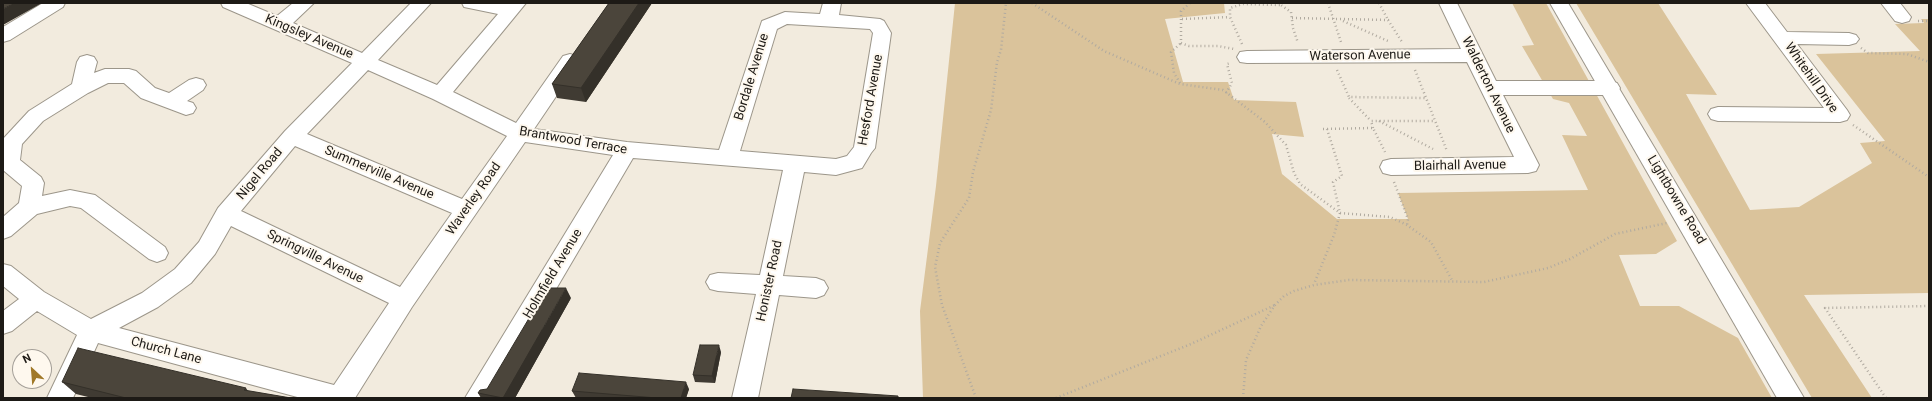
<!DOCTYPE html>
<html>
<head>
<meta charset="utf-8">
<style>
  body { margin:0 }
  #map { position:relative; width:1932px; height:401px; overflow:hidden; background:#f2ebde; font-family:Roboto,sans-serif }
  canvas { display:block }
  .frame { position:absolute; inset:0; border:4px solid #1d1a16; pointer-events:none }
  .north { position:absolute; left:12px; top:349px; width:40px; height:40px; box-sizing:border-box; background:#fef8ee; border:1px solid #a49f98; border-radius:50%; rotate:334deg; font-size:11px; font-weight:700; line-height:16px; text-align:center; color:#1d1a16 }
  .north::after { content:''; display:block; margin:auto; width:14px; height:18px; background:#a07827; clip-path:polygon(50% 0,100% 100%,50% 72%,0 100%) }
</style>
</head>
<body>
<div id="map">
<canvas width="1932" height="401"></canvas>
<div class="frame"></div>
<div class="north">N</div>
</div>
<script>
const g = document.querySelector('canvas').getContext('2d');
g.lineJoin = 'round';
function fillPath(path, color) { g.fillStyle = color; g.fill(path, 'evenodd'); }
const poly = rows => new Path2D(rows.map(r => 'M' + r).join(''));
function trace(path, color, width, dash) { g.strokeStyle = color; g.lineWidth = width; g.lineCap = dash ? 'butt' : 'round'; g.setLineDash(dash || []); g.stroke(path); }
function write(font, color, halo, rows, align = 'center') {
  g.font = font + ' Roboto,sans-serif'; g.lineWidth = 4; g.setLineDash([]); g.textBaseline = 'middle'; g.strokeStyle = halo; g.fillStyle = color; for (const [text, x, y, turn = 0] of rows) {
    g.save(); g.translate(x, y); g.rotate((+turn || 0) * Math.PI / 180); g.textAlign = isNaN(turn) ? turn : align; if (halo) g.strokeText(text, 0, 0); g.fillText(text, 0, 0); g.restore();
  }
}
fillPath(poly([
  [955,3,1224,3,1225,13,1165,19,1183,82,1228,82,1234,100,1296,102,1304,137,1272,134,1282,174,1337,219,1408,219,1398,193,1588,190,1562,135,1587,136,1569,103,1553,99,1522,46,1534,45,1512,3,1546,3,1677,241,1656,254,1619,255,1640,306,1679,306,1738,338,1772,398,923,398,920,311,936,186],
  [1576,3,1658,3,1717,95,1686,94,1750,210,1799,207,1872,163,1860,143,1885,141,1816,54,1920,51,1895,24,1924,23,1921,19,1929,19,1929,293,1804,295,1872,398,1812,398]
]), '#dac39b');
const minor = poly([
  [43,3,65,3,63,7,10,40,3,42,3,27,43,3],
  [221,3,246,3,277,16,293,3,314,3,293,23,362,53,411,3,431,3,378,60,437,85,498,14,464,7,462,3,526,3,453,92,516,123,563,56,570,54,577,56,580,61,534,129,627,142,719,150,762,21,785,12,820,14,823,3,841,3,839,15,880,19,884,21,891,33,875,148,871,153,862,168,836,175,804,172,783,276,816,278,824,281,828,288,824,295,816,298,779,295,758,398,732,398,756,294,718,291,710,289,706,282,710,275,718,273,760,275,783,170,633,158,492,398,465,398,613,155,525,142,412,307,355,398,301,398,98,343,73,398,47,398,77,335,37,311,12,331,3,334,3,311,19,299,3,286,3,264,11,266,44,292,91,319,142,293,175,269,199,242,218,208,285,131,352,63,223,7,221,3],
  [787,24,870,29,873,33,854,147,847,156,836,159,740,151,777,29,787,24],
  [368,70,433,99,507,136,462,199,307,134,368,70],
  [295,146,452,213,400,287,241,211,295,146],
  [231,226,389,303,334,385,119,328,158,307,191,283,215,254,231,226],
  [1439,3,1457,3,1496,81,1610,81,1617,83,1620,88,1617,93,1610,95,1503,95,1539,165,1536,171,1528,173,1391,175,1383,173,1380,167,1383,161,1391,159,1514,157,1467,62,1247,63,1240,62,1237,57,1240,52,1247,51,1461,49,1439,3],
  [1746,3,1765,3,1787,32,1849,33,1856,35,1859,39,1856,43,1849,45,1797,44,1847,110,1850,115,1847,120,1840,122,1718,121,1711,119,1708,114,1711,109,1718,107,1824,108,1746,3],
  [1881,3,1900,3,1911,17,1909,21,1902,23,1895,21,1881,3],
  [87,55,94,57,97,62,94,73,105,69,129,69,136,71,155,88,169,93,189,80,196,78,203,80,206,85,203,90,187,101,193,103,196,108,193,113,186,115,141,98,124,83,108,83,88,93,43,121,22,144,20,160,41,177,44,183,42,196,70,190,95,195,165,247,168,253,165,259,157,262,149,259,81,208,70,206,37,214,11,236,3,239,3,217,19,203,22,186,3,170,3,139,29,111,72,84,77,62,80,57,87,55]
]);
const major = poly([
  [1550,3,1568,3,1804,398,1777,398,1550,3]
]);
trace(minor, '#9c968a', 2);
trace(major, '#9c968a', 2);
trace(poly([
  [1032,3,1104,51,1180,84,1223,90,1265,122,1286,145,1294,173,1300,184,1340,213,1334,235,1314,284],
  [1190,3,1181,11,1181,43,1189,46,1218,46,1234,49],
  [1278,3,1291,12,1293,28,1298,43],
  [1328,3,1341,42],
  [1379,3,1388,20],
  [1292,18,1388,20,1402,42],
  [1182,19,1230,17],
  [1343,21,1388,41],
  [1918,21,1929,21],
  [1242,44,1230,17,1230,8,1243,4,1280,5],
  [1861,48,1868,53,1907,54,1929,62],
  [1337,70,1349,97,1426,98],
  [1415,70,1447,151],
  [1180,83,1174,73,1171,52,1181,43],
  [1226,93,1232,83,1227,64,1231,63],
  [1349,98,1371,121],
  [1379,121,1433,149],
  [1853,125,1929,177],
  [1373,128,1371,121,1435,121],
  [1323,129,1373,128,1385,152],
  [1327,129,1342,176,1333,182,1340,213,1390,217,1407,225,1431,242,1453,282],
  [1394,182,1408,219,1407,225],
  [976,398,942,305,935,267,940,243,969,198,973,172,991,110,997,62,1001,50,1006,3],
  [1056,398,1191,344,1275,305],
  [1243,398,1246,360,1261,326,1275,305,1284,296,1294,291,1314,285,1349,280,1484,282,1548,268,1570,259,1615,234,1667,223],
  [1886,398,1825,308,1929,306]
]), '#b0aaa0', 2.5, [1, 3]);
fillPath(minor, '#fff');
fillPath(major, '#fff');
fillPath(poly([
  [609,3,652,3,586,102,557,98,552,84],
  [571,298,515,398,481,398,478,393,487,389],
  [721,352,715,383,695,382,693,375],
  [62,382,246,388,248,391,291,398,92,398,76,394],
  [689,389,686,398,576,398,572,391]
]), '#403b33');
fillPath(poly([
  [14,3,42,3,3,25,3,9],
  [639,3,652,3,586,102,581,88],
  [566,288,571,298,515,398,503,398],
  [719,345,721,352,715,383,712,376],
  [686,382,689,389,686,398,681,398]
]), '#343029');
const building = poly([
  [3,3,14,3,3,9,3,3],
  [609,3,639,3,581,88,552,84,609,3],
  [547,288,566,288,503,398,478,393,480,390,487,389,547,288],
  [700,345,719,345,712,376,693,375,700,345],
  [78,348,246,388,244,390,291,398,126,398,62,382,78,348],
  [579,373,686,382,681,398,657,398,572,391,579,373],
  [793,389,898,396,898,398,791,398,793,389]
]);
fillPath(building, '#4b453b');
trace(building, '#343029', 1);
write('13px', '#1d1a16', '#fef8ee', [
  ["Kingsley Avenue",309,37,23],
  ["Waterson Avenue",1360,56,-1],
  ["Bordale Avenue",752,77,-73],
  ["Whitehill Drive",1811,78,55],
  ["Walderton Avenue",1488,85,64],
  ["Hesford Avenue",871,100,-80],
  ["Brantwood Terrace",573,141,10],
  ["Blairhall Avenue",1460,166,-1],
  ["Summerville Avenue",379,173,23],
  ["Nigel Road",260,174,-50],
  ["Waverley Road",474,199,-55],
  ["Lightbowne Road",1676,200,59],
  ["Springville Avenue",315,257,26],
  ["Holmfield Avenue",553,274,-59],
  ["Honister Road",770,281,-78],
  ["Church Lane",166,351,15]
]);
</script>
</body>
</html>
